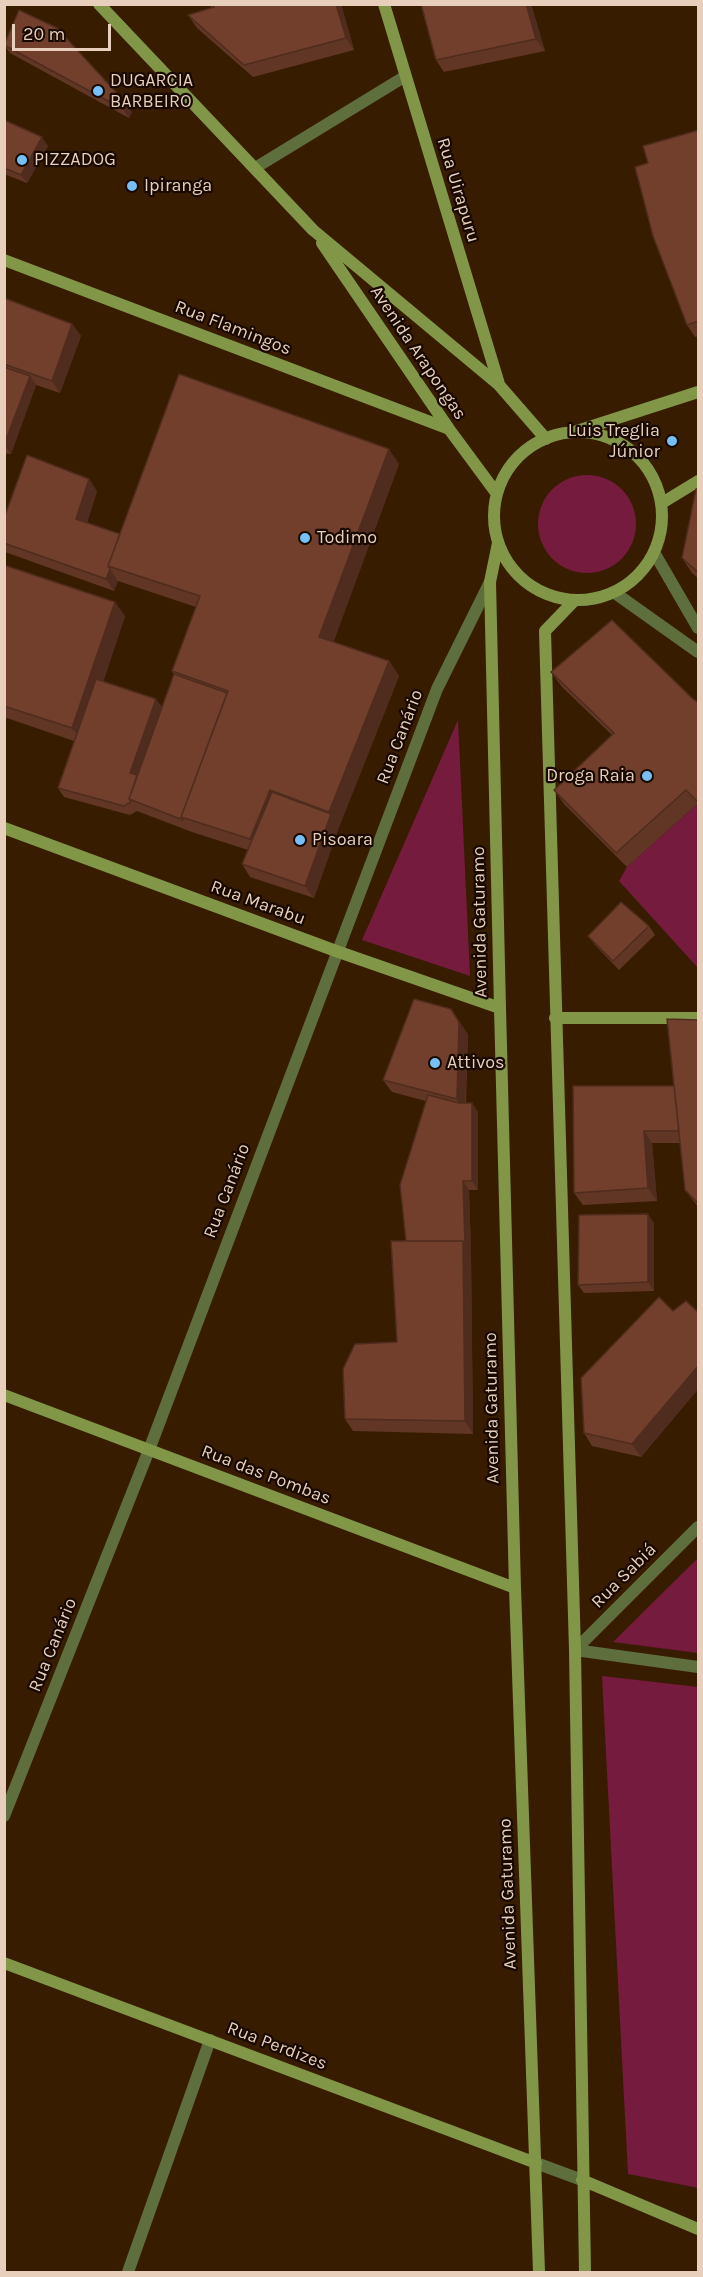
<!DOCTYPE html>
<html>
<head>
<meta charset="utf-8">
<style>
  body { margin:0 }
  #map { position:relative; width:703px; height:2277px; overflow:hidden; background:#381c00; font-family:Karla,sans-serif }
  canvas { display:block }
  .frame { position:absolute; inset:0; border:6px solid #e7cfbb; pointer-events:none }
  .scale { position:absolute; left:12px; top:24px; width:99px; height:27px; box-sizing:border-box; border:3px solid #e7cfbb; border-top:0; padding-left:8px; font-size:18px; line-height:21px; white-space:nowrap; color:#e7cfbb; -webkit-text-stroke:4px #180900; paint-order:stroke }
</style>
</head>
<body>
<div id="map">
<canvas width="703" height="2277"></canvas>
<div class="frame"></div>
<div class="scale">20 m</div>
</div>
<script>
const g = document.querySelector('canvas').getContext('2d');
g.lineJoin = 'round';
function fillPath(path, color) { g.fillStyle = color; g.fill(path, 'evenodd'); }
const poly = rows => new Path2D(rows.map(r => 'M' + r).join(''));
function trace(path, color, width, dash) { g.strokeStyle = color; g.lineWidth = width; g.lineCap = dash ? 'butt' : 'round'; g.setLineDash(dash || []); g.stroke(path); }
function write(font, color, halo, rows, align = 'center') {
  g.font = font + ' Karla,sans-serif'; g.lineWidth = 4.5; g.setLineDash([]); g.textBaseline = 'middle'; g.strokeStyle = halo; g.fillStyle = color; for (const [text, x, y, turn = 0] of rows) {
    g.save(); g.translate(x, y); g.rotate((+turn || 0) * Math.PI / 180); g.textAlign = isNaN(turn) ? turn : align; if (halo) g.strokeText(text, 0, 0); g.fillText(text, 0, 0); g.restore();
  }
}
fillPath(poly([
  '538 524a49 49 0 1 1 98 0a49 49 0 1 1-98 0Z',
  [458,720,470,976,362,940],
  [696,805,698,808,698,968,619,881,627,867],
  [698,1558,698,1653,613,1642],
  [602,1676,698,1687,698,2188,628,2174]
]), '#751b3e');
trace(poly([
  [255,168,404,77],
  [128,2272,210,2040]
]), '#5f6e3d', 12);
trace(poly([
  [655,554,698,628],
  [615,593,698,652],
  [575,1650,698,1527],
  [575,1650,698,1667],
  [4,1816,149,1450,437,689,490,582],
  [536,2163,582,2180]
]), '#5f6e3d', 12);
trace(poly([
  [99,4,313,230,499,385,546,439],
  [384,4,499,384],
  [322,243,449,429,497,494],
  [4,260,449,429],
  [577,431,698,392],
  '494 516a84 84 0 1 1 168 0a84 84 0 1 1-168 0Z',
  [662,503,698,481],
  [498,543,490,582,500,1008,515,1588,539,2272],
  [575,600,545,631,575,1650,585,2272],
  [4,828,336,951,500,1008],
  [555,1018,698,1018],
  [4,1395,515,1588],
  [4,1963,536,2163],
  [582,2180,698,2229]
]), '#819747', 12);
fillPath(poly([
  [209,4,341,4,354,50,253,77,197,28,188,15,212,8],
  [531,4,545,51,444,72,436,60],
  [4,45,132,112,129,118,10,53],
  [4,120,48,146,27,183,4,174],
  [699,130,699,336,695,337,687,325,648,163],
  [4,298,72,324,81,336,60,393,36,385,11,454,4,453],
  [399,464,333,642,389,661,399,676,339,827,314,898,250,877,242,864,248,850,192,832,137,811,130,815,64,797,58,788,74,741,4,717,4,565,125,616,103,682,162,707,174,674,172,671,196,607,118,581,114,591,5,552,4,551,4,518,97,491,87,523,120,534],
  [699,489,699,579,692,573,682,558],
  [551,672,693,699,699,703,699,808,696,805,627,867,565,805,554,790,612,735,562,687],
  [649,926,655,935,619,970,595,945,588,936],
  [699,1020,699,1208,685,1190,680,1143,652,1143,657,1201,583,1205,574,1193,674,1086],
  [468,1034,466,1103,472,1103,478,1112,478,1190,469,1190,471,1253,473,1434,353,1431,345,1419,397,1342,426,1101,392,1092,383,1080],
  [654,1223,654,1291,584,1293,578,1285],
  [673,1311,699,1313,699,1388,641,1457,592,1446,584,1433]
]), '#613625');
fillPath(poly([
  [336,4,341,4,354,50,346,38],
  [526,4,531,4,545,51,536,39],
  [126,103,132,112,129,118,123,109],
  [42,137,48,146,27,183,21,175],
  [72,324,81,336,60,393,52,381],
  [30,376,36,385,11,454,4,445],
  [389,449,399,464,330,652,319,637],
  [89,479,97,491,84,531,76,519],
  [110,569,118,581,114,591,106,579],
  [115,602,125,616,83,743,72,728],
  [389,661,399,676,339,827,314,898,305,886,331,814,329,812],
  [156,699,163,708,136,782,130,773],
  [270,790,280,805,260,854,250,839],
  [451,1009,468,1034,465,1112,457,1099],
  [472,1103,478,1112,478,1190,472,1181],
  [644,1131,652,1143,657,1201,648,1188],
  [463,1181,469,1190,471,1253,465,1244],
  [648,1214,654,1223,654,1291,648,1282],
  [463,1241,471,1253,473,1434,465,1421],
  [699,1365,699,1388,641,1457,632,1444]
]), '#4f2c1e');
const building = poly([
  [212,4,336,4,346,38,244,65,188,15,214,7,212,4],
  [421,4,526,4,536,39,436,60,421,4],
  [19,10,57,28,126,103,123,109,4,45,19,10],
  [4,120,42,137,21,175,4,168,4,120],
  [699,130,699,321,687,325,653,236,635,167,648,163,643,146,699,130],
  [4,298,72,324,52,381,4,364,4,298],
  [4,367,30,376,4,445,4,367],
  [179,374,389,449,319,637,389,661,329,812,270,790,250,839,181,817,228,691,172,671,200,596,108,566,179,374],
  [27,455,89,479,76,519,120,534,108,566,110,569,106,579,4,543,4,518,27,455],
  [696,489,699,489,699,573,682,558,696,489],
  [4,565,115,602,72,728,4,706,4,565],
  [612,620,693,699,699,703,699,803,686,790,616,853,554,790,614,733,551,672,612,620],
  [174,674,227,693,181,817,183,820,129,799,174,674],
  [96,679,156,699,130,773,137,775,129,799,131,802,124,806,58,788,96,679],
  [272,792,331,814,305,886,242,864,272,792],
  [621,902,649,926,613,961,588,936,621,902],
  [414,999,451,1009,459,1022,457,1099,383,1080,414,999],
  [667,1019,699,1020,699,1204,685,1190,667,1019],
  [573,1086,674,1086,679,1131,644,1131,648,1188,574,1193,573,1086],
  [428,1095,459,1103,472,1103,472,1181,463,1181,465,1244,463,1241,406,1241,400,1185,428,1095],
  [648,1214,648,1282,578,1285,579,1215,648,1214],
  [391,1241,463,1241,465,1421,345,1419,343,1369,355,1344,397,1342,391,1241],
  [659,1297,673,1311,686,1301,699,1313,699,1365,632,1444,584,1433,581,1378,659,1297]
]);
fillPath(building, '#713f2b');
trace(building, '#4f2c1e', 1.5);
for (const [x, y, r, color] of [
  [98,91,6,"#76c0f7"],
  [22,160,6,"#76c0f7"],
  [132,186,6,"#76c0f7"],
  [672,441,6,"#76c0f7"],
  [305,538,6,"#76c0f7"],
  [647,776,6,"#76c0f7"],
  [300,840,6,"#76c0f7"],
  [435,1063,6,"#76c0f7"]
]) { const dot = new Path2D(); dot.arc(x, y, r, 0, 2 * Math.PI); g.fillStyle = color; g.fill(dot); trace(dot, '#180900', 2); }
write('18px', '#e7cfbb', '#180900', [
  ["DUGARCIA",110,81],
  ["BARBEIRO",110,102],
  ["PIZZADOG",34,160],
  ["Ipiranga",144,186],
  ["Luis Treglia",660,431,"right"],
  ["Júnior",660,452,"right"],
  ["Todimo",317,538],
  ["Droga Raia",635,776,"right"],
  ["Pisoara",312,840],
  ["Attivos",447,1063]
], 'left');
write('18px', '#e7cfbb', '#180900', [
  ["Rua Uirapuru",458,190,73],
  ["Rua Flamingos",233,328,21],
  ["Avenida Arapongas",418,353,56],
  ["Rua Canário",400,737,-69],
  ["Rua Marabu",258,903,20],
  ["Avenida Gaturamo",480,922,-91],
  ["Rua Canário",227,1191,-69],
  ["Avenida Gaturamo",492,1408,-91],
  ["Rua das Pombas",266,1475,21],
  ["Rua Sabiá",624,1576,-45],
  ["Rua Canário",53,1645,-68],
  ["Avenida Gaturamo",508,1894,-92],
  ["Rua Perdizes",277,2046,21]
]);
</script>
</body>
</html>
